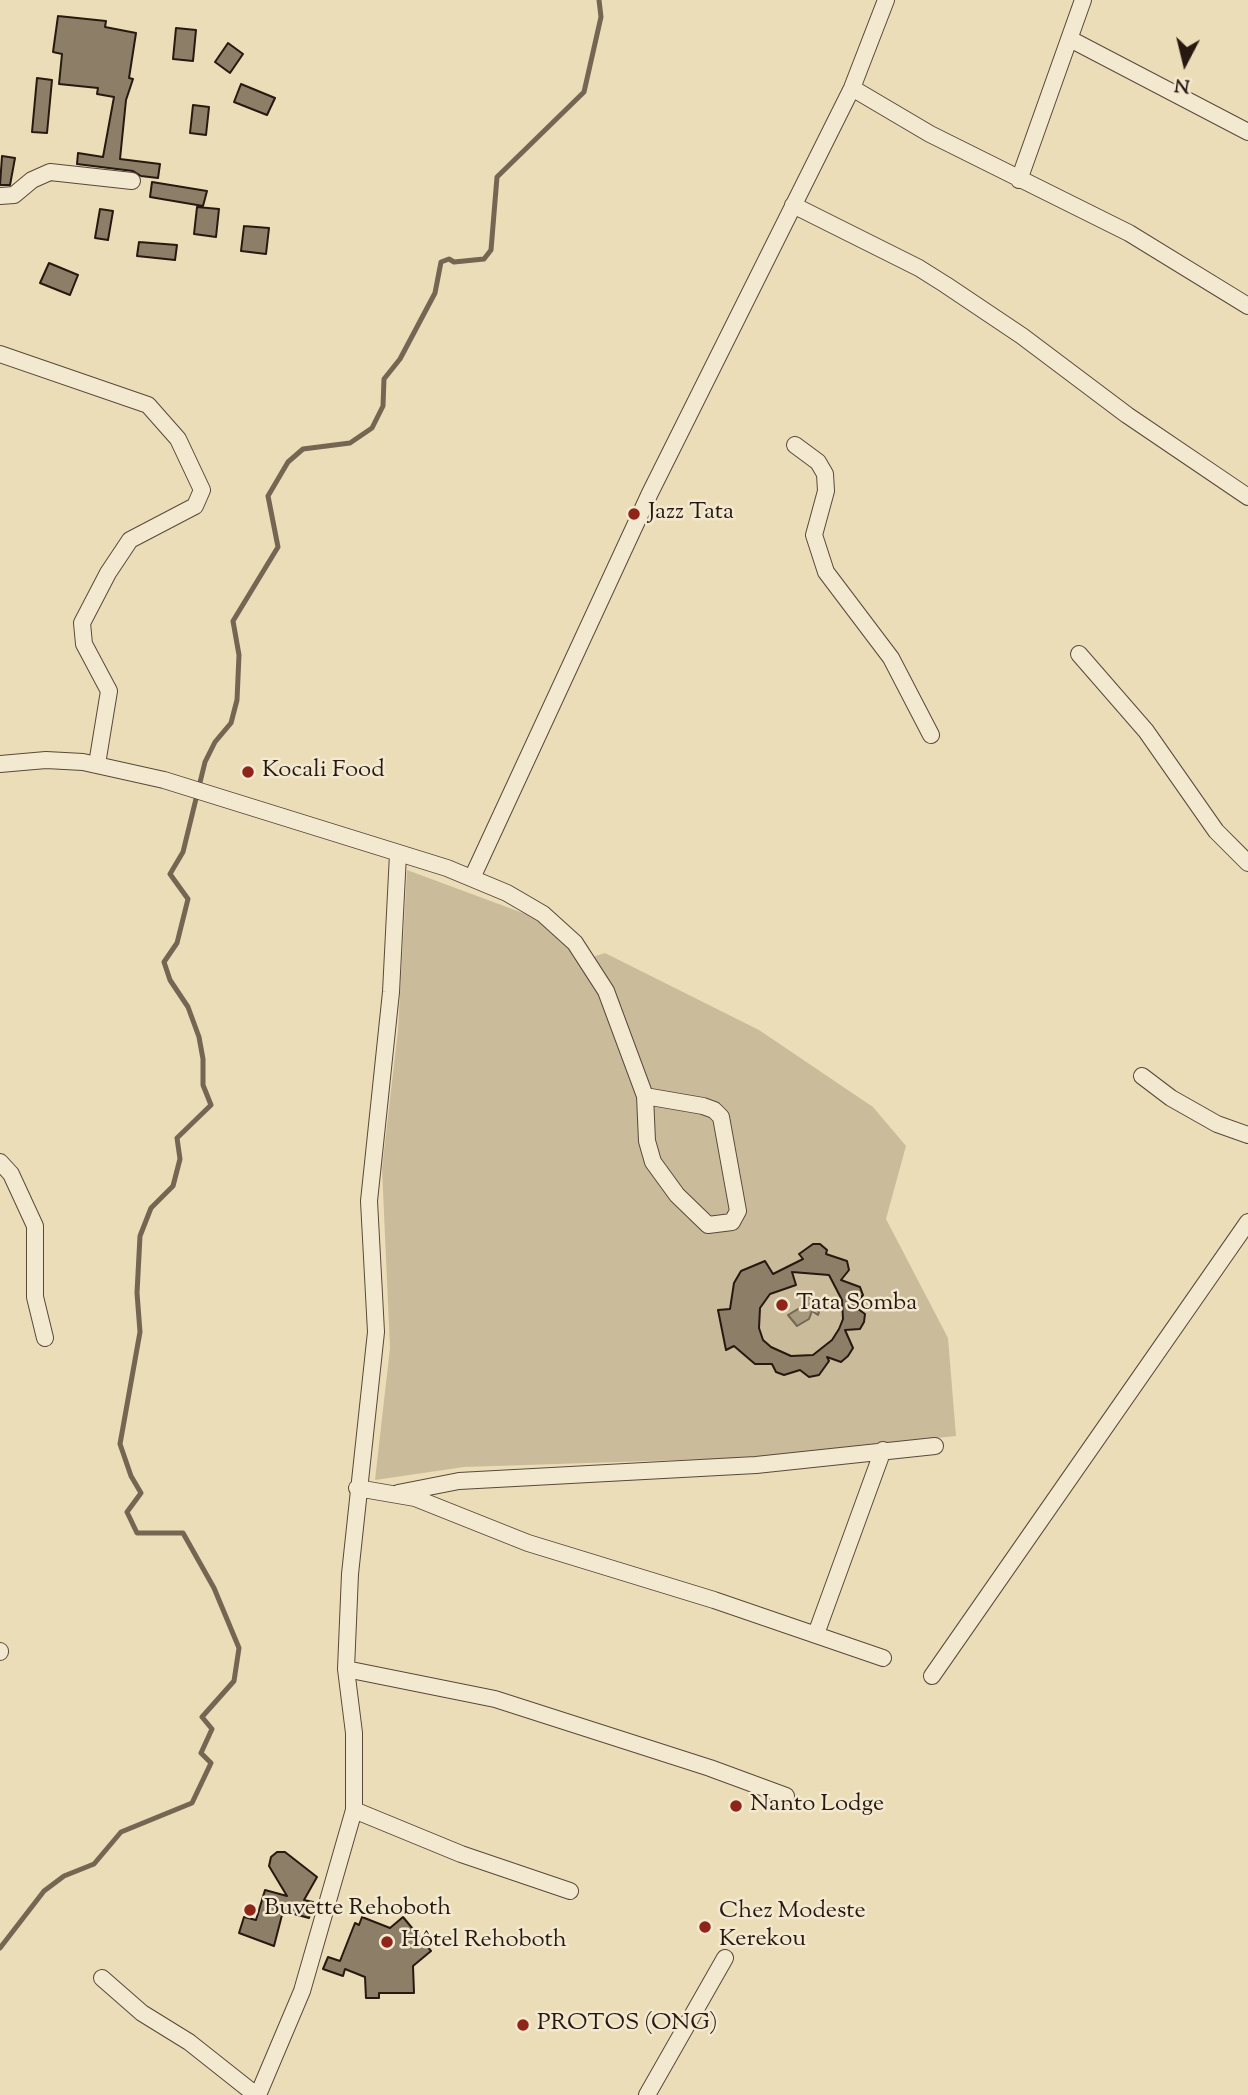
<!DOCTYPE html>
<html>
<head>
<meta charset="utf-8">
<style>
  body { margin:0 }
  #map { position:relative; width:1248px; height:2095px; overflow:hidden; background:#ebddb7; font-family:"Sorts Mill Goudy",serif }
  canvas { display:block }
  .north { position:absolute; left:1150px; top:28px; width:70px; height:70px; -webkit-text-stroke:5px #f2e9d0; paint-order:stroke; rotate:187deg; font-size:19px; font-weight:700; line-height:28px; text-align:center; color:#271811 }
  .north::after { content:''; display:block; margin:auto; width:24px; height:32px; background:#271811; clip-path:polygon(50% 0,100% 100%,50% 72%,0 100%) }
</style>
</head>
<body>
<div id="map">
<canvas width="1248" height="2095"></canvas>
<div class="north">N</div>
</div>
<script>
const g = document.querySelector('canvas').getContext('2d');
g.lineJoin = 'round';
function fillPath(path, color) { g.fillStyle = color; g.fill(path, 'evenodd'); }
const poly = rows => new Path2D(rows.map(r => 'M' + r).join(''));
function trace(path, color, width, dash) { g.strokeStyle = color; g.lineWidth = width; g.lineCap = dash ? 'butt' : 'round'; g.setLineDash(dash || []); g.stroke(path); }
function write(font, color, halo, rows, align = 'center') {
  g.font = font + ' "Sorts Mill Goudy",serif'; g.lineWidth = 5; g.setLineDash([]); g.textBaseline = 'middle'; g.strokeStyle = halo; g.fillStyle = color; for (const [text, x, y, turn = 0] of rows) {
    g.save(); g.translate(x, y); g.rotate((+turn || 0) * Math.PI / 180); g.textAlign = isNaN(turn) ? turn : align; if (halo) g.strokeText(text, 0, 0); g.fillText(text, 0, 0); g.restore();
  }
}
fillPath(poly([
  [407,870,531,916,561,937,577,962,605,953,759,1030,873,1107,906,1146,886,1219,948,1338,956,1436,742,1458,464,1467,375,1480,390,1348,382,1168,398,1030]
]), '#cabc9b');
const water = poly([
  [808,1296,823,1300,818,1315,812,1311,809,1319,797,1326,788,1315,803,1306,808,1296]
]);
fillPath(water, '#a89a7f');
trace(water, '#746653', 2);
trace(poly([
  [0,1948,44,1891,64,1876,94,1864,121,1832,192,1803,211,1763,201,1753,212,1729,202,1717,234,1681,239,1648,214,1588,183,1533,137,1533,127,1512,141,1493,131,1476,120,1444,140,1332,137,1293,140,1236,151,1208,173,1186,180,1159,177,1138,211,1105,203,1085,203,1059,199,1037,188,1007,170,980,164,962,177,943,188,899,170,874,183,852,205,762,215,742,231,723,237,700,239,655,233,621,278,547,268,496,288,462,303,449,350,443,372,428,383,406,384,379,400,359,435,293,441,262,449,259,454,262,484,259,491,250,497,177,584,92,601,17,599,0]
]), '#746653', 5);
const building = poly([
  [58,16,106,21,105,27,136,33,129,78,133,79,126,100,120,159,160,164,158,178,141,176,133,171,77,164,78,153,103,157,114,97,97,94,98,88,59,84,62,54,53,52,58,16],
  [176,28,196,30,193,61,173,59,176,28],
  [228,43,243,54,230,73,215,62,228,43],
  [37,78,52,80,47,133,32,132,37,78],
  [241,84,275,98,267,115,234,102,241,84],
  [193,105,209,107,206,135,190,133,193,105],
  [2,156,15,158,10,185,0,185,2,156],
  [152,182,207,191,203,206,150,197,152,182],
  [197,207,219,209,216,237,194,234,197,207],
  [100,209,113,211,108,240,95,238,100,209],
  [244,226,269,228,266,254,241,251,244,226],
  [139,242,177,245,175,260,137,256,139,242],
  [49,263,78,275,70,295,40,283,49,263],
  [813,1244,820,1244,827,1250,826,1254,847,1261,849,1270,841,1280,860,1287,863,1295,854,1306,865,1314,864,1322,860,1329,845,1330,853,1348,848,1356,841,1362,827,1357,829,1361,819,1375,809,1377,800,1370,784,1375,776,1372,772,1364,755,1364,734,1346,726,1350,718,1310,730,1309,734,1283,741,1271,765,1261,773,1274,803,1259,799,1254,813,1244],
  [792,1272,829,1275,842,1300,843,1319,839,1329,832,1340,813,1355,791,1356,771,1347,763,1340,759,1328,760,1308,770,1294,796,1285,792,1272],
  [277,1852,285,1852,317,1877,304,1900,313,1902,309,1918,283,1911,274,1946,239,1933,244,1917,256,1920,265,1890,287,1896,269,1866,271,1857,277,1852],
  [362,1917,390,1928,403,1917,431,1951,413,1966,414,1993,379,1993,379,1998,366,1998,365,1977,345,1969,343,1976,323,1969,328,1957,340,1961,355,1923,359,1925,362,1917]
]);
fillPath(building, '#8d7e67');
trace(building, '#271811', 2);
const minor = poly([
  [1070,39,1248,132],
  [852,88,930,134,1129,233,1248,306],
  [1019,180,1083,0],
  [0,196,14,195,32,180,50,172,132,181],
  [793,205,919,268,946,285,1022,336,1127,415,1248,497],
  [0,354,148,405,178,439,202,490,195,506,130,540,108,573,82,623,84,644,109,691,97,764],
  [795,445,818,462,825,474,826,491,814,535,826,572,891,658,931,735],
  [1079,654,1146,731,1216,831,1248,863],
  [0,764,46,760,83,762,164,780,447,868,507,893,543,914,575,943,606,991,645,1096,647,1141,653,1162,677,1195,708,1225,732,1222,738,1211,721,1117,714,1110,703,1106,645,1096],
  [472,878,650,493,852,88,886,0],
  [1142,1076,1171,1098,1217,1124,1248,1135],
  [0,1162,11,1174,35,1226,35,1297,45,1338],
  [357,1488,415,1498,528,1543,714,1600,883,1658],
  [398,1493,459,1481,756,1465,935,1446],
  [816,1634,883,1450],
  [0,1651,0,1652],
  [346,1669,495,1699,710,1768,786,1796],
  [932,1676,1248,1222],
  [354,1810,461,1854,570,1891],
  [102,1978,142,2013,189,2042,256,2095],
  [258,2095,302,1991,354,1810,354,1733,346,1669,350,1574,376,1332,369,1201,391,992,398,854],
  [647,2095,725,1958]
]);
trace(minor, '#58493a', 18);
trace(minor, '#f2e9d0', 16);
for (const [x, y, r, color] of [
  [634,514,7,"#8f2418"],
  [248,772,7,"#8f2418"],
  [782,1305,7,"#8f2418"],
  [736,1806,7,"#8f2418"],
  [250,1910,7,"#8f2418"],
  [705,1927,7,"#8f2418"],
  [387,1942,7,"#8f2418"],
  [523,2025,7,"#8f2418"]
]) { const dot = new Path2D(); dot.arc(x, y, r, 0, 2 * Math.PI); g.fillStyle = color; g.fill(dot); trace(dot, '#f2e9d0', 2.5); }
write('24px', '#271811', '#f2e9d0', [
  ["Jazz Tata",648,514],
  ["Kocali Food",262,772],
  ["Tata Somba",796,1305],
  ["Nanto Lodge",750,1806],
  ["Buvette Rehoboth",264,1910],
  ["Chez Modeste",719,1913],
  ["Kerekou",719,1941],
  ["Hôtel Rehoboth",401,1942],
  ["PROTOS (ONG)",537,2025]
], 'left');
</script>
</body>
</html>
